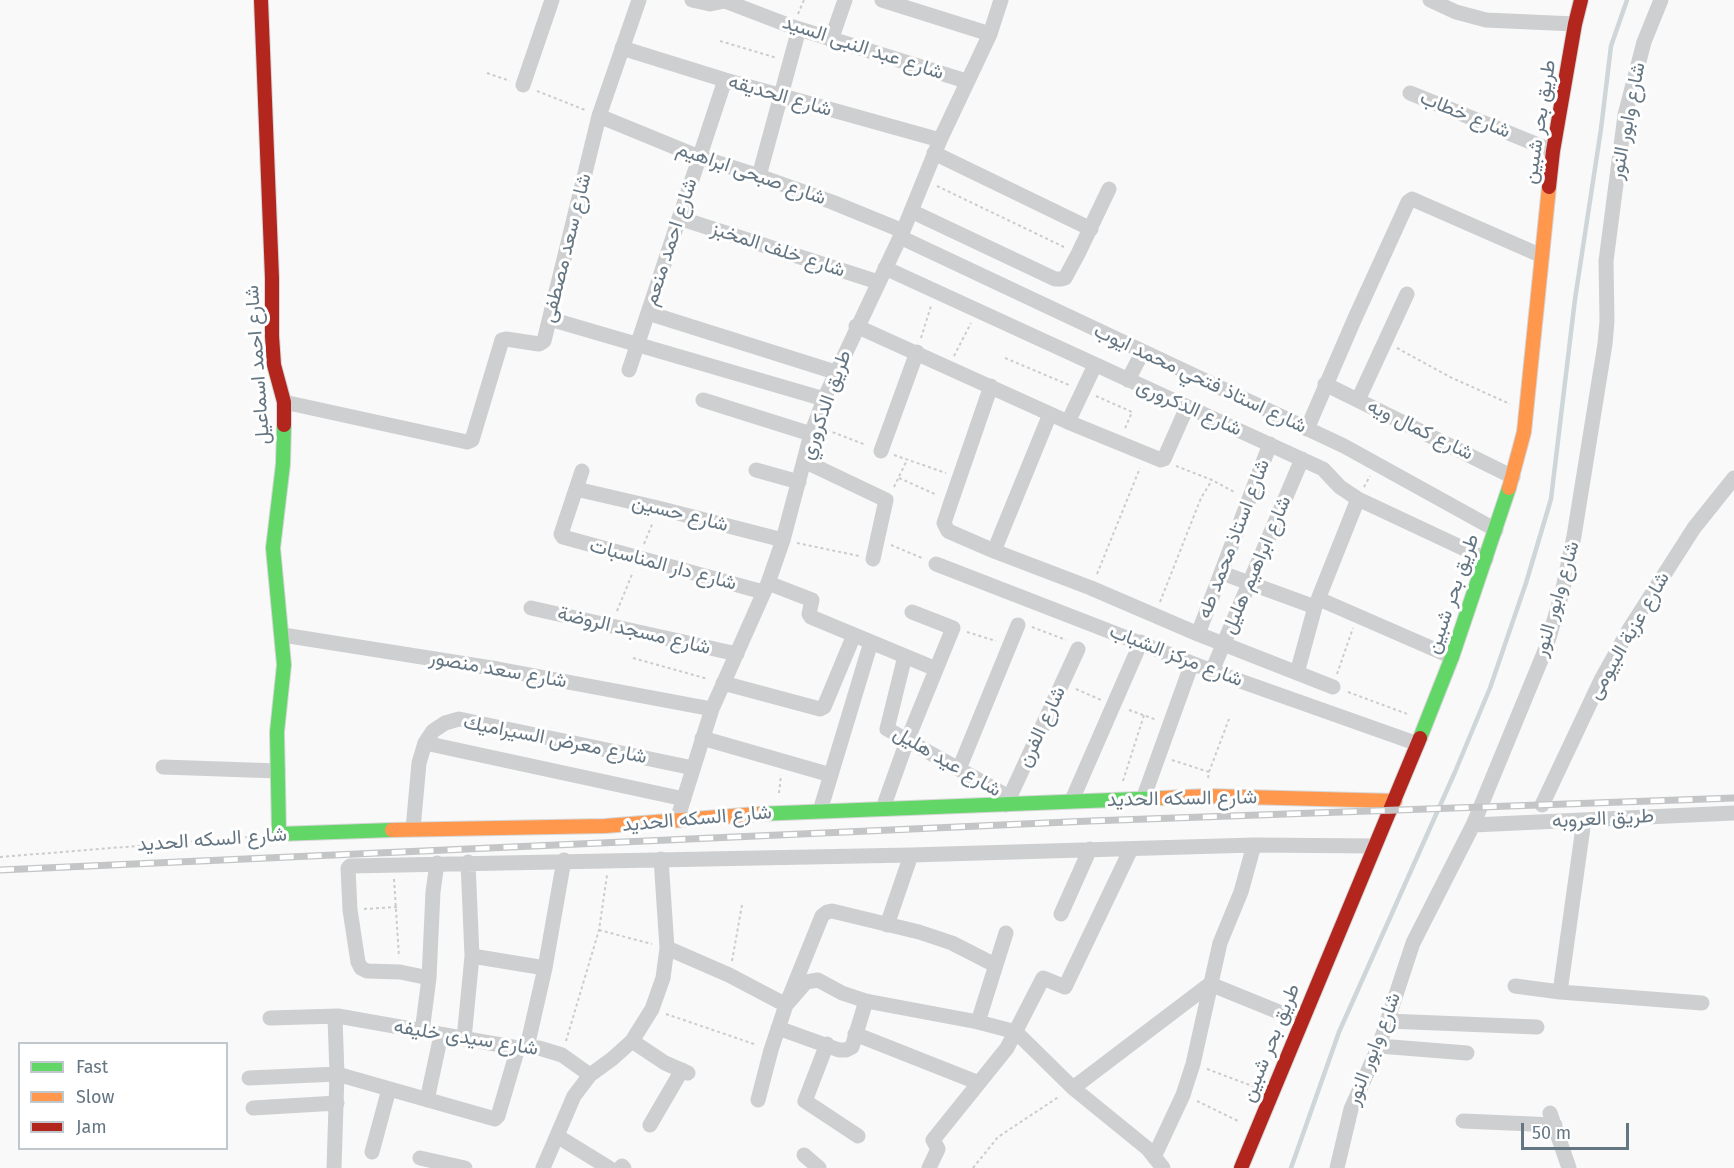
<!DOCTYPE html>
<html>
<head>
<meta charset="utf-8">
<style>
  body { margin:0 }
  #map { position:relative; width:1734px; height:1168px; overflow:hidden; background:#f9f9f9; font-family:"Fira Sans",sans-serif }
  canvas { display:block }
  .legend { position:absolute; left:18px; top:1042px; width:210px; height:108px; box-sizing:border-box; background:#fff; border:2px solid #c1c8cd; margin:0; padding:8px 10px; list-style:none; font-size:18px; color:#657683 }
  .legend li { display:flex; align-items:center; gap:12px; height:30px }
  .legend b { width:30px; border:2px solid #c1c8cd }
  .scale { position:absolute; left:1521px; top:1123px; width:108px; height:27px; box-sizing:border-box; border:3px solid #657683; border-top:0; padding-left:8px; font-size:18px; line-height:21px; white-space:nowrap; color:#657683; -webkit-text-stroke:4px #fff; paint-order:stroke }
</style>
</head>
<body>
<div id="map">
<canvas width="1734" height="1168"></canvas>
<ul class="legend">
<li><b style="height:8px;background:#63d668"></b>Fast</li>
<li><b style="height:8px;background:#ff974d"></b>Slow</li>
<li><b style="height:8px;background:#b3261e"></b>Jam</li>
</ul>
<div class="scale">50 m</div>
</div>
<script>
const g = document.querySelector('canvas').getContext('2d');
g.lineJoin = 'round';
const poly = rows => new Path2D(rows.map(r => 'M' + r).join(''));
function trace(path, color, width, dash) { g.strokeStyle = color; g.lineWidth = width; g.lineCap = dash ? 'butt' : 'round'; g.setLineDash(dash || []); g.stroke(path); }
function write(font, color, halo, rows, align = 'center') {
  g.font = font + ' "Fira Sans",Vazirmatn,sans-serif'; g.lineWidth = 6; g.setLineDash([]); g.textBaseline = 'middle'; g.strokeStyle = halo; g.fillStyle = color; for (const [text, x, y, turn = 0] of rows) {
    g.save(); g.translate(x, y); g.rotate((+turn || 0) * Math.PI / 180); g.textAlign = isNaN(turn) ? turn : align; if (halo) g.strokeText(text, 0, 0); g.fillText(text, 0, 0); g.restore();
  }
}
trace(poly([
  [1291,1168,1339,1032,1455,772,1490,688,1526,583,1551,499,1575,299,1601,129,1611,46,1627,0]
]), '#ced6d9', 4.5);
const fast = poly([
  [284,425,283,464,273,548,284,665,277,732,279,834,392,830],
  [1420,738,1452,657,1509,488],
  [757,814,1163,798]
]);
const slow = poly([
  [1509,488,1524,432,1549,187],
  [1163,798,1207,796,1395,801],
  [392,830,605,826,757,814]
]);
const jam = poly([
  [261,0,272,278,272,336,274,365,284,402,284,425],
  [1549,187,1553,151,1575,24,1581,0],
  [1241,1168,1420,738]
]);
trace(fast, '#d5d6d7', 16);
trace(slow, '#d5d6d7', 16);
trace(jam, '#d5d6d7', 16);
trace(poly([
  [798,14,804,0],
  [720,41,777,58],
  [487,73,510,81],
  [537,91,585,110],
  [937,186,1064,247],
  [921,338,931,306],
  [1397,348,1450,377,1510,404],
  [954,356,971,323],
  [1005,358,1069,385],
  [1096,396,1132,412,1124,431],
  [827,430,866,445],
  [894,455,946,473],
  [1176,466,1212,480,1236,493],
  [899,478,937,495],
  [894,487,907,460],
  [1364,487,1370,476],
  [797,543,859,556],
  [644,544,653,522],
  [891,545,922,558],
  [1097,574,1140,468],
  [1160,602,1201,498,1212,480],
  [617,611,633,572],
  [1032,627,1066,640],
  [967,632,996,641],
  [633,658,708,679],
  [1337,674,1353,628],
  [1076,689,1101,700],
  [1348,692,1410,715],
  [1129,710,1157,720],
  [1172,760,1209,772],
  [1208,778,1209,772,1229,719],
  [1123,781,1144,715],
  [779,793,781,775],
  [0,857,261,836],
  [394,879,399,957],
  [364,909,397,907],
  [599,930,652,944],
  [732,961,742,905],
  [666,1014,757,1045],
  [566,1041,599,930,607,875],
  [1207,1069,1255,1087],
  [1197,1101,1240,1122],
  [973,1168,998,1137,1060,1096]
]), '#cbcccd', 2, [3, 3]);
trace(poly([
  [692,0,710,4,725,1,793,27,966,81],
  [882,0,990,34],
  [1430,0,1456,12,1486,20,1575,24],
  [831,40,845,0],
  [622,48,725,80,940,140],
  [523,85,552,0],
  [1410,93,1553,151],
  [599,116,699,157,759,176,832,202,903,231],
  [934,153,1091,229],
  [759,176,799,29],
  [911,211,1055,279,1061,279,1065,278,1078,254,1109,189],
  [679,218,878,282],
  [900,237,1344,446,1496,530],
  [885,268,1323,469,1340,487,1358,499,1486,559],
  [648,313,835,372],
  [550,319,824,399],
  [856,326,1068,422,1161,460,1164,459,1187,407],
  [629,370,725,80],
  [1128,380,1142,353],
  [1325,384,1513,477],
  [991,386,951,502,944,523,948,531,994,551,1091,588,1198,634,1333,687],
  [703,400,811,434],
  [1358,400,1407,294],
  [284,402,467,442,472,440,502,340,506,339,539,344,544,341,599,116,639,0],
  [1068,422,1095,365],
  [1307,429,1355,318,1408,202,1412,199,1542,256],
  [881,451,917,352],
  [804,461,886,500,873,559],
  [756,470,799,482],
  [582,471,561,534,563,537,763,592],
  [576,489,658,508,783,540],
  [994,551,1050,414],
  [936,564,1212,671,1418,744],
  [1222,573,1315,607],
  [768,583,812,600,809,614,811,617,936,669],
  [1319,599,1452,657],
  [531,608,737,654],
  [1198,634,1270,444],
  [283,635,498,669,712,709],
  [905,656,887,729,1009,797],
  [1212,671,1302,459],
  [1297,673,1315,607,1358,499],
  [723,683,820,709,824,707,854,635],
  [702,738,831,775],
  [425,743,684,799],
  [163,767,278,771],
  [959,769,1018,625],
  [1143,799,1192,663],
  [1072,800,1141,642],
  [1006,805,1078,649],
  [1542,805,1601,680,1630,628,1694,528,1734,478],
  [883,808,907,741,953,628,912,612],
  [820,811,871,642],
  [677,820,712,709,768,583,783,540,811,434,824,399,903,231,940,140,990,34,1001,0],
  [1473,825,1734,813],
  [413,829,419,763,425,743,433,731,445,723,459,719,693,768],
  [1061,914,1090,849],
  [887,925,911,855],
  [667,948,729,975,786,1005,806,982,818,980,842,993,866,1001,978,1022,1016,1032,1073,1088,1148,1149,1163,1168],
  [472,956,545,968],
  [429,978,400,972,367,971,361,968,358,962,350,910,348,868,350,866,911,855,1254,845,1375,846],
  [1210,984,1301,1021],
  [1515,986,1560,992,1702,1003],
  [1560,992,1584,820],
  [270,1018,338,1016,518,1048,539,1048,562,1055,590,1075],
  [1387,1021,1537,1027],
  [978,1022,1006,933],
  [778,1028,839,1050,846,1050,852,1047,866,1001],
  [422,1032,429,978,433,892,437,863],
  [855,1034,979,1083],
  [464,1039,472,956,468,862],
  [632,1041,665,1063,688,1073],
  [827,1044,805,1101,858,1136],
  [1379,1046,1467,1053],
  [527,1047,545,968,564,860],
  [249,1078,337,1074,495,1119,498,1116,518,1048],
  [1073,1088,1210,984],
  [427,1100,441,1035],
  [758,1100,771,1050,786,1005,822,916,827,912,832,911,919,932,952,943,995,965],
  [253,1108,337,1103],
  [1550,1113,1569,1168],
  [1463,1121,1555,1125],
  [650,1125,682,1070],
  [557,1136,609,1168],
  [372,1152,389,1089],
  [804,1155,819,1168],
  [1154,1157,1183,1095,1193,1064,1220,943,1241,892,1254,845],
  [420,1158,465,1168],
  [334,1168,337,1074,335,1018],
  [543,1168,574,1096,590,1075,612,1059,632,1041,652,1009,663,978,667,948,661,859],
  [620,1168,622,1166,624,1168],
  [929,1168,938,1149,933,1140,1007,1048,1043,978,1065,987,1131,849],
  [1337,1168,1351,1109,1379,1046,1413,943,1473,825,1546,648,1562,593,1574,536,1605,344,1607,321,1606,261,1625,115,1644,42,1661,0]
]), '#cecfd0', 15);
trace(fast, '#63d668', 14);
trace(slow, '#ff974d', 14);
trace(jam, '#b3261e', 14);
const rail = poly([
  [0,870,1090,821,1734,798]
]);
trace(rail, '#c3c5c6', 7);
trace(rail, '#fff', 4.5, [14]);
write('20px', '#657683', '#fff', [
  ["شارع عبد النبى السيد",863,48,18],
  ["شارع الحديقه",780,96,16],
  ["شارع خطاب",1465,115,22],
  ["شارع وابور النور",1628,121,-79],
  ["طريق بحر شبين",1540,122,-81],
  ["شارع صبحى ابراهيم",751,174,19],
  ["شارع احمد منعم",671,242,-72],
  ["شارع سعد مصطفى",567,248,-76],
  ["شارع خلف المخبز",778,250,18],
  ["شارع احمد اسماعيل",258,365,-94],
  ["شارع استاذ فتحي محمد ايوب",1200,379,25],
  ["طريق الدكروري",826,405,-70],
  ["شارع الدكرورى",1189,408,24],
  ["شارع كمال ويه",1420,430,26],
  ["شارع حسين",680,514,14],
  ["شارع استاذ محمد طه",1234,539,-69],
  ["شارع دار المناسبات",663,565,15],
  ["شارع ابراهيم هليل",1257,565,-67],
  ["طريق بحر شبين",1453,594,-71],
  ["شارع وابور النور",1557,599,-74],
  ["شارع مسجد الروضة",634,631,13],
  ["شارع عزبة البيومى",1629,636,-60],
  ["شارع مركز الشباب",1176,656,21],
  ["شارع سعد منصور",498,670,10],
  ["شارع الفرن",1042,727,-65],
  ["شارع معرض السيراميك",555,740,11],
  ["شارع عيد هليل",947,762,30],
  ["شارع السكه الحديد",1182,799,-1],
  ["شارع السكه الحديد",697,819,-5],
  ["طريق العروبه",1603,819,-3],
  ["شارع السكه الحديد",212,840,-4],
  ["شارع سيدى خليفه",466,1038,9],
  ["طريق بحر شبين",1271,1043,-68],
  ["شارع وابور النور",1374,1049,-69]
]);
</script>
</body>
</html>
